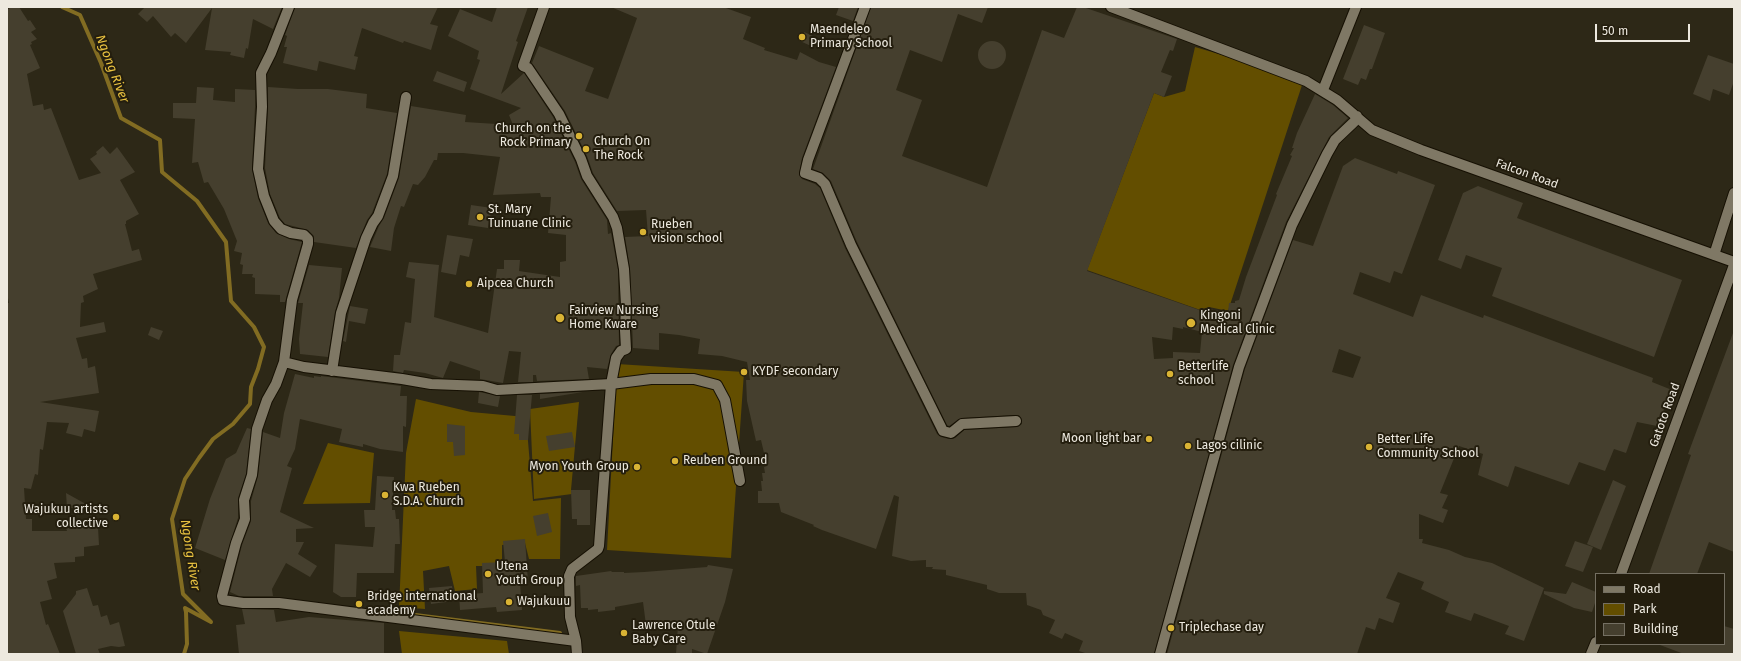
<!DOCTYPE html>
<html>
<head>
<meta charset="utf-8">
<style>
  body { margin:0 }
  #map { position:relative; width:1741px; height:661px; overflow:hidden; background:#2d2817; font-family:"Fira Sans",sans-serif }
  canvas { display:block }
  .frame { position:absolute; inset:0; border:8px solid #ede9df; pointer-events:none }
  .legend { position:absolute; left:1595px; top:573px; width:130px; height:72px; box-sizing:border-box; background:#241e0e; border:1px solid #746f62; margin:0; padding:5px 7px; list-style:none; font-size:12px; color:#ede9df }
  .legend li { display:flex; align-items:center; gap:8px; height:20px }
  .legend b { width:20px; border:1px solid #746f62 }
  .scale { position:absolute; left:1595px; top:24px; width:95px; height:18px; box-sizing:border-box; border:2px solid #ede9df; border-top:0; padding-left:5px; font-size:12px; line-height:14px; white-space:nowrap; color:#ede9df; -webkit-text-stroke:3px #241e0e; paint-order:stroke }
</style>
</head>
<body>
<div id="map">
<canvas width="1741" height="661"></canvas>
<div class="frame"></div>
<ul class="legend">
<li><b style="height:5px;background:#7f7865"></b>Road</li>
<li><b style="height:11px;background:#634e00"></b>Park</li>
<li><b style="height:11px;background:#453f2e"></b>Building</li>
</ul>
<div class="scale">50 m</div>
</div>
<script>
const g = document.querySelector('canvas').getContext('2d');
g.lineJoin = 'round';
function fillPath(path, color) { g.fillStyle = color; g.fill(path, 'evenodd'); }
const poly = rows => new Path2D(rows.map(r => 'M' + r).join(''));
function trace(path, color, width, dash) { g.strokeStyle = color; g.lineWidth = width; g.lineCap = dash ? 'butt' : 'round'; g.setLineDash(dash || []); g.stroke(path); }
function write(font, color, halo, rows, align = 'center') {
  g.font = font + ' "Fira Sans",sans-serif'; g.lineWidth = 4; g.setLineDash([]); g.textBaseline = 'middle'; g.strokeStyle = halo; g.fillStyle = color; for (const [text, x, y, turn = 0] of rows) {
    g.save(); g.translate(x, y); g.rotate((+turn || 0) * Math.PI / 180); g.textAlign = isNaN(turn) ? turn : align; if (halo) g.strokeText(text, 0, 0); g.fillText(text, 0, 0); g.restore();
  }
}
fillPath(poly([
  [1195,47,1304,79,1228,311,1209,307,1206,312,1087,270,1154,93,1164,97,1185,91],
  [617,364,744,372,731,558,607,550],
  [416,399,471,412,526,417,533,501,561,498,560,559,529,559,525,543,502,545,502,566,476,566,477,589,455,591,449,566,423,571,425,609,399,607,406,453],
  [579,402,571,490,572,494,534,499,530,409],
  [328,443,374,453,370,503,303,504],
  [399,631,507,641,509,654,402,654]
]), '#634e00');
trace(poly([
  [62,7,80,15,101,63,121,118,160,140,162,172,197,201,226,242,231,301,254,327,264,347,258,369,251,387,250,404,233,424,213,439,199,458,185,479,172,519,183,594,211,622,185,608,186,612,187,644,184,654],
  [391,612,560,633]
]), '#826c22', 4);
fillPath(poly([
  [11,7,19,7,28,21,30,20,36,29,31,32,37,39,31,42,32,44,30,45,40,68,27,74,33,106,43,104,44,110,51,108,79,180,101,173,90,159,97,154,96,152,103,146,110,154,117,147,135,172,120,180,139,214,126,221,126,224,125,224,132,251,139,249,142,260,93,274,98,289,83,296,84,302,81,303,80,327,104,322,106,332,76,338,82,359,87,358,88,368,95,366,99,393,40,402,99,411,95,432,84,429,82,437,66,433,69,423,47,422,43,450,40,449,38,475,35,474,31,489,24,488,26,519,32,519,32,531,67,531,66,528,98,527,99,545,84,547,84,556,75,557,75,562,54,563,57,578,47,581,52,599,40,602,46,625,48,624,60,654,7,654,7,303,9,303,7,293,7,10],
  [145,7,282,7,273,29,253,19,248,49,246,48,244,58,230,55,231,52,205,50,212,8,186,43,175,33,171,37,153,16,147,22,138,14],
  [295,7,438,7,430,24,438,26,431,50,404,41,403,43,362,28,354,56,358,57,355,70,319,61,317,71,283,63,287,47,284,47,287,36,285,35],
  [497,7,528,7,516,41,518,42,501,94,524,73,553,117,575,162,581,179,607,220,608,234,611,233,618,270,619,345,616,346,611,354,607,369,587,367,589,379,537,381,536,375,533,375,533,382,518,382,521,352,509,351,503,383,480,379,480,371,450,361,443,378,425,373,404,370,403,373,393,371,394,355,400,355,405,322,411,323,415,279,406,277,409,262,439,265,434,317,488,333,497,269,504,269,504,260,520,260,519,271,560,277,560,262,566,261,566,235,548,233,551,197,541,197,540,193,493,195,500,157,463,153,438,153,437,160,434,160,425,177,418,185,413,184,404,207,401,206,394,228,391,251,370,247,379,226,384,218,399,178,411,106,466,115,465,122,513,125,509,115,521,108,470,89,480,60,477,59,479,51,448,36,460,9,492,22],
  [611,7,723,7,751,17,743,39,765,48,764,50,797,60,800,52,819,62,836,67,802,158,799,175,802,179,815,184,820,188,845,248,937,434,941,437,949,439,955,438,964,430,1017,427,1022,424,1022,420,1019,415,1016,415,962,418,949,426,947,425,857,242,831,181,823,173,813,169,871,7,988,7,982,23,958,14,942,62,910,50,896,90,922,100,902,156,987,187,1042,30,1064,38,1077,7,1083,7,1177,39,1173,51,1170,50,1161,72,1172,76,1164,97,1154,93,1087,271,1208,313,1209,309,1228,313,1229,303,1235,303,1235,301,1239,300,1246,277,1277,195,1276,194,1292,156,1290,155,1294,148,1292,148,1297,133,1315,94,1333,105,1348,118,1329,137,1286,222,1233,365,1154,654,1088,654,1079,651,1083,641,1065,633,1062,639,1049,633,1055,620,1043,615,1041,610,1027,605,1026,593,999,593,987,589,987,585,946,575,946,570,932,569,933,567,926,567,926,560,911,561,892,556,899,497,894,495,876,549,822,530,813,526,814,525,781,512,779,503,758,503,758,491,762,491,761,481,763,481,762,473,765,473,764,467,767,466,761,440,756,441,747,401,746,380,750,380,747,362,722,356,698,354,700,339,679,335,659,333,659,350,633,348,630,269,625,237,648,236,646,210,617,211,593,173,587,156,565,111,532,63,539,46,594,68,585,91,608,99,637,18],
  [1173,327,1183,329,1183,327,1202,332,1200,353,1173,352,1173,358,1154,359,1152,337,1172,340],
  [839,7,858,7,853,21,836,15],
  [1364,25,1385,33,1372,69,1370,69,1366,80,1361,78,1358,85,1343,79],
  [804,32,815,37,811,46,800,41],
  '978 55a14 14 0 1 1 28 0a14 14 0 1 1-28 0Z',
  [1708,55,1734,64,1734,81,1729,95,1713,89,1710,101,1693,94],
  [437,71,467,82,464,92,433,81],
  [197,87,214,88,213,100,235,102,235,89,255,90,255,107,252,169,258,198,268,223,276,233,289,239,302,242,285,302,280,302,280,295,255,294,255,278,252,277,253,274,242,274,243,265,240,264,242,253,234,251,237,241,224,209,208,182,204,183,198,162,192,163,195,119,173,118,173,103,196,103],
  [268,87,298,89,328,89,367,94,366,108,397,113,387,174,372,213,367,220,356,248,314,242,314,236,308,230,285,224,280,218,270,194,265,168,268,107],
  [1355,158,1397,174,1398,171,1435,185,1402,274,1394,271,1390,283,1360,272,1353,294,1413,317,1421,295,1483,318,1484,315,1653,378,1652,382,1672,390,1657,426,1637,422,1626,453,1614,449,1605,471,1579,462,1569,485,1515,466,1508,487,1478,475,1483,454,1459,446,1440,493,1448,495,1442,508,1448,510,1443,523,1419,514,1419,539,1423,539,1422,543,1449,550,1465,557,1492,563,1544,588,1524,641,1505,634,1509,626,1474,613,1471,621,1445,612,1449,602,1421,589,1424,582,1398,572,1386,598,1400,603,1393,623,1379,618,1375,630,1366,627,1357,654,1167,654,1245,369,1293,240,1313,246,1343,166],
  [1339,349,1361,357,1353,378,1332,372],
  [1478,186,1523,203,1517,218,1682,280,1654,357,1492,296,1502,268,1466,255,1461,269,1438,260,1463,193],
  [471,205,492,208,488,228,468,225],
  [447,235,473,239,469,257,460,255,456,275,441,272],
  [309,265,342,268,339,298,335,312,328,357,300,354,299,339,303,303,298,303],
  [350,306,368,309,365,324,349,321,346,342,343,341],
  [151,327,163,331,159,340,148,335],
  [1733,333,1734,552,1709,542,1697,574,1649,574,1691,455,1688,454],
  [295,374,314,378,314,376,321,377,321,376,401,386,400,396,407,396,406,427,403,426,403,452,380,449,363,444,363,447,339,442,342,429,300,419,295,449,287,466,292,468,280,512,314,528,296,529,296,542,304,542,298,554,317,566,310,577,286,563,272,589,273,596,239,596,230,592,242,545,251,521,251,501,258,476,263,432,280,438,284,413],
  [479,392,500,396,498,407,478,403],
  [583,392,540,399,540,394],
  [517,395,532,395,528,440,519,440,519,434,514,434],
  [447,424,465,426,465,455,454,456,453,442,447,442],
  [247,428,251,429,246,474,238,498,238,518,225,560,195,548,210,499,226,459,236,453],
  [572,432,575,447,549,451,546,436],
  [377,476,394,477,392,510,395,510,396,519,399,519,400,544,395,544,394,573,357,573,356,597,341,597,333,592,335,544,373,547,375,527,365,527,364,510,375,510],
  [1613,480,1626,486,1601,550,1587,544],
  [571,490,590,490,590,525,577,525,577,519,572,519],
  [66,493,93,508,67,508],
  [548,513,552,532,537,536,533,516],
  [525,539,528,582,520,583,522,610,497,612,496,607,460,610,459,595,483,593,482,563,505,562,503,541],
  [1575,541,1593,547,1583,572,1565,566],
  [708,565,733,569,725,602,707,654,692,649,692,654,676,654,678,625,677,625,677,622,646,625,643,602,615,607,615,610,598,612,598,609,588,610,588,608,581,608,580,585,576,586,576,576,611,571,612,572,624,572,624,573,644,572,707,567],
  [1572,582,1596,592,1596,600,1592,612,1574,608,1544,594,1544,591,1566,594],
  [452,586,454,601,431,604,429,588],
  [87,588,93,606,98,605,101,617,107,615,110,625,119,622,125,646,119,647,111,646,98,649,100,654,76,654,63,611,76,594,76,591],
  [242,609,274,610,276,622,309,617,384,623,384,654,239,654,236,625,245,624],
  [1724,626,1734,629,1734,654,1684,654,1660,645,1724,644]
]), '#453f2e');
const street = poly([
  [544,7,523,66,528,68,559,114,581,159,587,176,613,217,617,228,624,269,626,305,625,330,626,349,621,351,616,358,611,384,599,546,598,549,572,569,569,576,570,617,576,641,577,654],
  [865,7,808,160,805,173,819,178,825,184,851,245,943,431,951,433,962,424,1016,421],
  [1111,7,1306,81,1337,100,1372,130,1421,150,1734,262],
  [1323,90,1356,7],
  [1714,255,1734,193],
  [284,362,292,300,308,244,308,239,304,235,291,233,281,229,274,221,264,196,258,169,262,107,261,73,271,53,289,7],
  [332,371,341,313,366,238,373,223,378,216,393,176,406,97],
  [1621,574,1734,265],
  [576,641,279,603,243,603,223,600,222,596,236,543,245,519,244,500,252,475,257,429,267,400,276,384,284,362,304,367,402,379,431,384,483,386,497,390,611,384,651,379,694,379,717,385,725,400,740,481],
  [1160,654,1239,367,1292,225,1327,154,1335,140,1354,122,1357,116],
  [1591,654,1596,642]
]);
trace(street, '#161003', 12);
trace(street, '#7f7865', 10);
for (const [x, y, r, color] of [
  [802,37,4,"#d9b334"],
  [579,136,4,"#d9b334"],
  [586,149,4,"#d9b334"],
  [480,217,4,"#d9b334"],
  [643,232,4,"#d9b334"],
  [469,284,4,"#d9b334"],
  [560,318,5,"#d9b334"],
  [1191,323,5,"#d9b334"],
  [744,372,4,"#d9b334"],
  [1170,374,4,"#d9b334"],
  [1149,439,4,"#d9b334"],
  [1188,446,4,"#d9b334"],
  [1369,447,4,"#d9b334"],
  [675,461,4,"#d9b334"],
  [637,467,4,"#d9b334"],
  [385,495,4,"#d9b334"],
  [116,517,4,"#d9b334"],
  [488,574,4,"#d9b334"],
  [509,602,4,"#d9b334"],
  [359,604,4,"#d9b334"],
  [1171,628,4,"#d9b334"],
  [624,633,4,"#d9b334"]
]) { const dot = new Path2D(); dot.arc(x, y, r, 0, 2 * Math.PI); g.fillStyle = color; g.fill(dot); trace(dot, '#241e0e', 1.5); }
write('12px', '#ede9df', '#241e0e', [
  ["Maendeleo",810,30],
  ["Primary School",810,44],
  ["Church on the",571,129,"right"],
  ["Rock Primary",571,143,"right"],
  ["Church On",594,142],
  ["The Rock",594,156],
  ["St. Mary",488,210],
  ["Tuinuane Clinic",488,224],
  ["Rueben",651,225],
  ["vision school",651,239],
  ["Aipcea Church",477,284],
  ["Fairview Nursing",569,311],
  ["Home Kware",569,325],
  ["Kingoni",1200,316],
  ["Medical Clinic",1200,330],
  ["Betterlife",1178,367],
  ["school",1178,381],
  ["KYDF secondary",752,372],
  ["Moon light bar",1141,439,"right"],
  ["Better Life",1377,440],
  ["Community School",1377,454],
  ["Lagos cilinic",1196,446],
  ["Reuben Ground",683,461],
  ["Myon Youth Group",629,467,"right"],
  ["Kwa Rueben",393,488],
  ["S.D.A. Church",393,502],
  ["Wajukuu artists",108,510,"right"],
  ["collective",108,524,"right"],
  ["Utena",496,567],
  ["Youth Group",496,581],
  ["Bridge international",367,597],
  ["academy",367,611],
  ["Wajukuuu",517,602],
  ["Lawrence Otule",632,626],
  ["Baby Care",632,640],
  ["Triplechase day",1179,628]
], 'left');
write('12px', '#ede9df', '#241e0e', [
  ["Falcon Road",1527,174,20],
  ["Gatoto Road",1665,415,-70]
]);
write('italic 13px', '#e9c240', '#241e0e', [
  ["Ngong River",112,69,69],
  ["Ngong River",190,555,81]
]);
</script>
</body>
</html>
